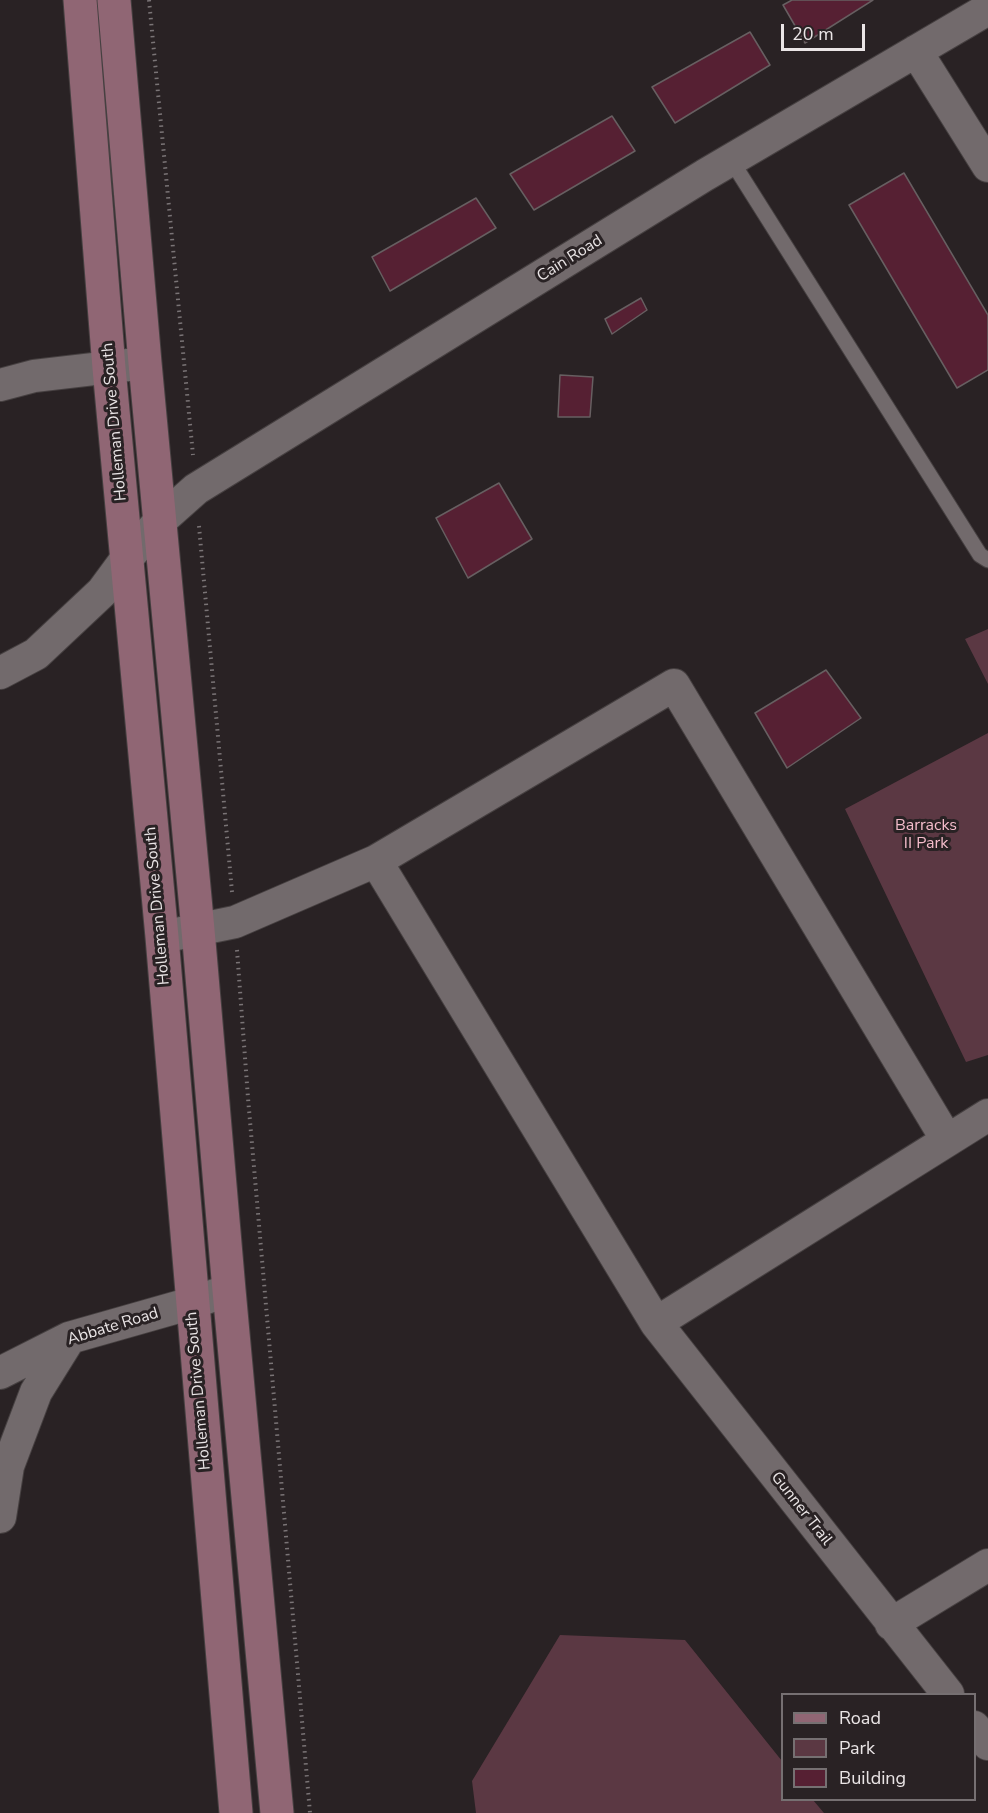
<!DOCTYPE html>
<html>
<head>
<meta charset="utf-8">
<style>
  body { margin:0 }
  #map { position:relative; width:988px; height:1813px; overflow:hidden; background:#292224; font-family:"Nunito Sans",sans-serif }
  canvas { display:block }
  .legend { position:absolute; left:781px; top:1693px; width:195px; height:108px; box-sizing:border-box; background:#292224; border:2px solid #767072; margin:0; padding:8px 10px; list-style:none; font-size:18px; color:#eae5e6 }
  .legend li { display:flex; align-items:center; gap:12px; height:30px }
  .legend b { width:30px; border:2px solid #767072 }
  .scale { position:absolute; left:781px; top:24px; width:84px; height:27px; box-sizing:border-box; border:3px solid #eae5e6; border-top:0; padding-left:8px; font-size:18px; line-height:21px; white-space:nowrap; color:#eae5e6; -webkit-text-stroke:4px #292224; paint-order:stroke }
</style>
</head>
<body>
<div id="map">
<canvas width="988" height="1813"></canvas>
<ul class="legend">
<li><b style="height:8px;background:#906674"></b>Road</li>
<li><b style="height:16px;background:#5b3843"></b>Park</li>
<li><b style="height:16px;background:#562033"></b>Building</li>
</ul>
<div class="scale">20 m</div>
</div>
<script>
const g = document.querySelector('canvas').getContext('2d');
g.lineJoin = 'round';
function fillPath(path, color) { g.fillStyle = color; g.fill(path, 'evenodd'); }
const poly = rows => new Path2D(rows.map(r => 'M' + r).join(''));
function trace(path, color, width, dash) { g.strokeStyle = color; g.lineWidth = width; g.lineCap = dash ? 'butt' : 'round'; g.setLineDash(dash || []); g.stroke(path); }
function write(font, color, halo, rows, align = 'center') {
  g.font = font + ' "Nunito Sans",sans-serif'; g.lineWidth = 6; g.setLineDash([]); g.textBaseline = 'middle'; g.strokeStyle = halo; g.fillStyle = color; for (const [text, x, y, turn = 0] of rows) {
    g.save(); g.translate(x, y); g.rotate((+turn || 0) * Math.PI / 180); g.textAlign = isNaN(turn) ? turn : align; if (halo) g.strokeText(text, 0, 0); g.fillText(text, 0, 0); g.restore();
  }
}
fillPath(poly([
  [988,629,988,684,965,639],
  [988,733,988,1055,966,1062,845,809],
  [560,1635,685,1640,782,1761,782,1800,813,1800,824,1813,476,1813,472,1781]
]), '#5b3843');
const building = poly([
  [792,0,873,0,805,43,783,5,792,0],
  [750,32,770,65,675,123,652,87,750,32],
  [612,116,635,151,534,210,510,174,612,116],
  [904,173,988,315,988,370,957,388,849,205,904,173],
  [476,198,496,228,390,291,372,257,476,198],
  [641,298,647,310,612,334,605,319,641,298],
  [560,375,593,377,590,417,558,417,560,375],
  [499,483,532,539,468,578,436,518,499,483],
  [826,670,861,718,787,768,755,713,826,670]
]);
fillPath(building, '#562033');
trace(building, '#675f61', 1.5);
const lane = poly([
  [731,160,980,555,988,560]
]);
const street = poly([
  [916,51,988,166],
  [0,385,34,376,145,363],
  [0,673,36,654,102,592,127,558,160,521,196,489,705,175,988,9],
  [376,861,656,1323,948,1694],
  [162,937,235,922,376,861,674,685,947,1140],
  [656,1323,988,1115],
  [0,1373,69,1338,192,1303,229,1290],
  [0,1517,8,1466,36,1392,69,1339],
  [891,1624,988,1565],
  [974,1727,988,1744]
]);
const secondary = poly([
  [80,0,109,368,162,937,236,1813],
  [114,0,145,363,198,930,229,1290,277,1813]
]);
trace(lane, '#464041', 17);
trace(street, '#464041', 34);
trace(secondary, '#464041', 35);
trace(poly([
  [149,0,193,455],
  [199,526,232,892],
  [237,950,248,1098,310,1813]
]), '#7a7476', 4, [1.5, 4.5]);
trace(lane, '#726a6c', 15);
trace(street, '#726a6c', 32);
trace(secondary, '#906674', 33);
write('16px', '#eae5e6', '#292224', [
  ["Cain Road",570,259,-32],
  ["Holleman Drive South",115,422,-95],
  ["Holleman Drive South",158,906,-95],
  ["Abbate Road",113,1327,-17],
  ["Holleman Drive South",199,1391,-95],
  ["Gunner Trail",801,1509,52]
]);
write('16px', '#f4bccb', '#292224', [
  ["Barracks",926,826],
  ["II Park",926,844]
]);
</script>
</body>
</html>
